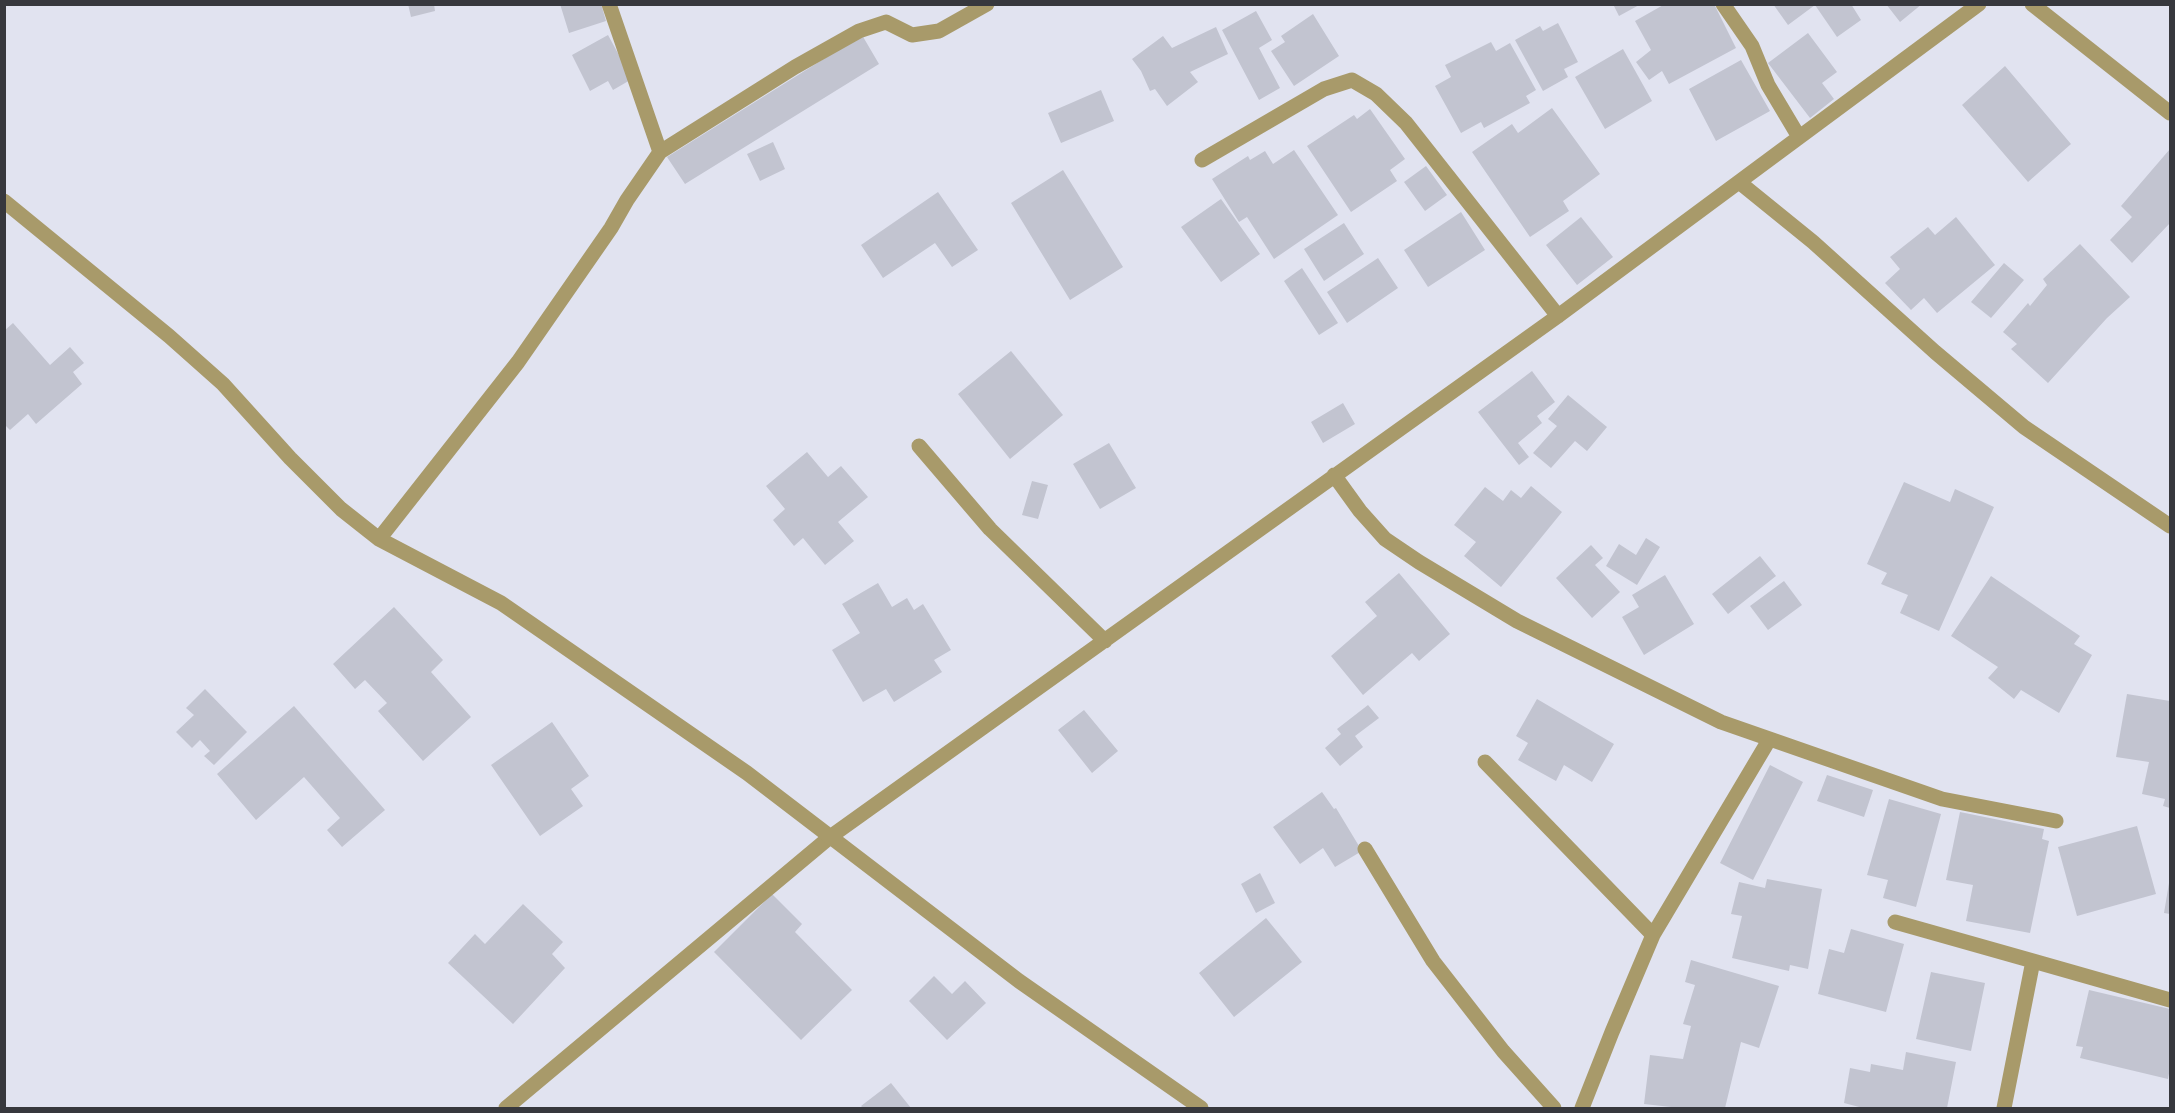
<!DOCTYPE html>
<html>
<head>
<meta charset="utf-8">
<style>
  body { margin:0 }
  #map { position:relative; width:2175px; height:1113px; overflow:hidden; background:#e1e3f0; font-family:Barlow,sans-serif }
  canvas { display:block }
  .frame { position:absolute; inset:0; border:6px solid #37383d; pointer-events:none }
</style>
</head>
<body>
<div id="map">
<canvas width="2175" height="1113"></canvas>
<div class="frame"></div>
</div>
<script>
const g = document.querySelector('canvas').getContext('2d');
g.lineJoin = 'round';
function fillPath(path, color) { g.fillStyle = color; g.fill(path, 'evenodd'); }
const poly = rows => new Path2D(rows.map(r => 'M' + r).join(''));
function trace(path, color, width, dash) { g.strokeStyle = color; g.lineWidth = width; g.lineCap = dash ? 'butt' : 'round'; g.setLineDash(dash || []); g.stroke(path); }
fillPath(poly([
  [408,4,434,4,435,11,411,17],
  [560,4,601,4,606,21,569,33],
  [1613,4,1641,4,1619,16],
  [1665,4,1714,4,1736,48,1669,84,1662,71,1649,80,1636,62,1651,50,1635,21],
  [1773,4,1851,4,1861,20,1837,37,1815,5,1788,25],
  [1886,4,1922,4,1900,22],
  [1256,11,1272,40,1259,48,1280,88,1259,100,1222,30],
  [1313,14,1339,56,1294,86,1271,51,1285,42,1281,36],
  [1558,23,1578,62,1564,69,1568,77,1543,91,1515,40,1540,26,1543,31],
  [1216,27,1228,54,1190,72,1198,82,1167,106,1155,89,1150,91,1141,71,1132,59,1163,36,1172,48],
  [1808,33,1837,72,1822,83,1834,99,1810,118,1768,63],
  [608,35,632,79,613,90,608,81,590,91,572,55],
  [862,35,879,64,685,184,667,157],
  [1491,42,1496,51,1510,43,1536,90,1526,96,1530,103,1484,128,1481,122,1461,133,1435,86,1451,77,1445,65],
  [1623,49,1652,101,1605,129,1575,77],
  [1741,60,1770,111,1716,141,1689,89],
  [2005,66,2071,144,2028,182,1962,105],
  [1101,90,1114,121,1061,143,1048,113],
  [1552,108,1600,174,1563,201,1569,211,1530,237,1472,152,1512,124,1518,133],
  [1370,109,1405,159,1390,170,1397,181,1351,212,1307,146,1354,115,1357,119],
  [773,142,785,169,760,181,747,154],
  [2170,149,2170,223,2132,263,2110,240,2132,217,2121,206],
  [1294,150,1338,215,1274,259,1247,217,1239,222,1212,179,1248,156,1250,160,1265,151,1273,164],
  [1426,166,1447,195,1425,211,1404,182],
  [1063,170,1123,267,1070,300,1011,203],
  [938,192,978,250,952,267,935,243,883,278,861,245],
  [1221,199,1260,254,1221,282,1181,227],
  [1461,212,1485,250,1428,287,1404,250],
  [1581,217,1613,257,1577,285,1546,245],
  [1956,217,1995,265,1937,313,1924,298,1911,310,1885,283,1900,269,1890,257,1928,227,1935,235],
  [1344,223,1364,254,1324,281,1304,249],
  [2080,244,2130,297,2107,318,2048,383,2011,349,2017,344,2003,332,2028,303,2030,306,2047,285,2043,279],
  [1378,258,1398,288,1347,323,1327,292],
  [2004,263,2024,280,1991,318,1971,302],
  [1302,268,1338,323,1319,335,1284,281],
  [13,323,50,365,70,347,84,363,73,372,82,384,36,424,28,414,10,430,4,424,4,331],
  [1011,351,1063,415,1010,459,958,394],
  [1532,371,1555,402,1537,416,1542,423,1518,443,1529,457,1519,465,1478,412],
  [1568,395,1607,427,1587,451,1575,441,1551,468,1533,453,1557,426,1548,419],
  [1343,403,1355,424,1323,443,1311,422],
  [1109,443,1136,488,1100,509,1073,464],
  [807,452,828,477,841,466,868,497,838,522,854,541,825,565,803,538,794,546,773,520,785,509,766,486],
  [1032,481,1048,485,1038,519,1022,515],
  [1904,482,1950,502,1955,489,1994,507,1939,631,1900,613,1908,595,1881,584,1887,573,1867,564],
  [1531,486,1562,512,1501,587,1464,556,1476,542,1454,525,1485,487,1503,501,1511,490,1521,498],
  [1646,538,1660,547,1637,585,1606,566,1619,544,1636,555],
  [1591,545,1603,558,1595,565,1620,592,1592,618,1556,578],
  [1760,556,1776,576,1728,614,1712,594],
  [1399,573,1450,634,1419,661,1412,653,1363,695,1331,656,1377,616,1365,602],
  [1665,575,1694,624,1644,655,1622,617,1639,607,1632,595],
  [1991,576,2080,636,2074,644,2092,655,2059,713,2021,690,2014,699,1988,678,1998,667,1951,636],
  [1784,581,1802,605,1768,630,1750,606],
  [878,583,892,607,907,598,914,610,923,604,951,650,934,660,942,672,894,702,886,689,863,702,832,650,860,633,842,604],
  [394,607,443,660,431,672,471,717,423,761,378,711,387,703,365,680,355,689,333,664],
  [205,689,247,732,214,765,204,756,210,751,200,740,192,748,176,732,194,715,186,708],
  [2127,694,2170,701,2170,808,2163,806,2165,799,2142,794,2149,762,2116,757],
  [1537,699,1614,744,1592,782,1564,765,1556,781,1518,760,1528,743,1516,736],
  [1368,705,1379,718,1355,736,1363,747,1340,766,1325,748,1341,734,1337,729],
  [294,706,385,810,342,847,327,830,340,818,304,777,256,820,217,774],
  [1084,710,1118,751,1092,773,1058,730],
  [552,722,589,776,571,789,583,806,540,836,491,765],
  [1770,765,1803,782,1753,880,1720,863],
  [1827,775,1873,790,1864,817,1817,801],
  [1322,792,1334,809,1336,808,1362,851,1335,867,1323,848,1300,864,1273,827],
  [1889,799,1941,814,1916,907,1883,898,1888,880,1867,875],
  [1960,812,2044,829,2042,839,2049,841,2030,933,1966,921,1973,885,1946,880],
  [2137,826,2156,894,2077,916,2058,847],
  [1260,873,1275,903,1256,913,1241,884],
  [1767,879,1822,889,1808,969,1790,965,1789,971,1732,958,1742,916,1731,914,1739,882,1765,888],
  [2169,883,2170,884,2170,914,2164,913],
  [772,894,802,924,795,932,852,990,801,1040,714,952],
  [523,904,563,942,552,954,565,968,513,1024,448,963,475,934,485,944],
  [1266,918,1302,962,1234,1017,1199,973],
  [1851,929,1904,944,1886,1012,1818,994,1829,949,1844,953],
  [1691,960,1779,986,1759,1048,1741,1042,1725,1108,1671,1108,1671,1107,1644,1104,1650,1055,1683,1059,1691,1026,1683,1024,1695,985,1685,982],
  [1931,972,1985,983,1971,1051,1916,1039],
  [934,976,952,994,965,981,986,1003,947,1040,909,1001],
  [2089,990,2170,1009,2170,1068,2168,1079,2080,1058,2083,1047,2076,1046],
  [1906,1052,1956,1062,1947,1108,1863,1108,1844,1103,1850,1068,1870,1072,1871,1064,1903,1070],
  [891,1083,911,1108,863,1108,861,1106]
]), '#c2c4d0');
trace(poly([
  [506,1108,830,837]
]), '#a89a6a', 15);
trace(poly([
  [609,4,660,152],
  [1723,4,1752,46,1768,85,1799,137],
  [2032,4,2170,113],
  [1202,160,1324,89,1352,80,1376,94,1406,123,1558,316],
  [1739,182,1813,242,1935,352,2024,427,2170,526],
  [4,201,169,336,223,384,290,458,341,509,379,539,501,603,747,773,1019,981,1201,1108],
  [919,446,990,529,1105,641],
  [1334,475,1360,511,1385,539,1419,562,1517,621,1721,722,1942,799,2056,821],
  [379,539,518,362,611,228,627,200,660,152,795,67,859,31,886,22,912,35,939,31,987,4],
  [1485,762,1653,935],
  [830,837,1558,316,1979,4],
  [1365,849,1433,961,1503,1051,1554,1108],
  [1895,922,2033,961,2004,1108],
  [2033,961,2170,1000],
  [1582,1108,1612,1032,1653,935,1769,740]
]), '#a89a6a', 15);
</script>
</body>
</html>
